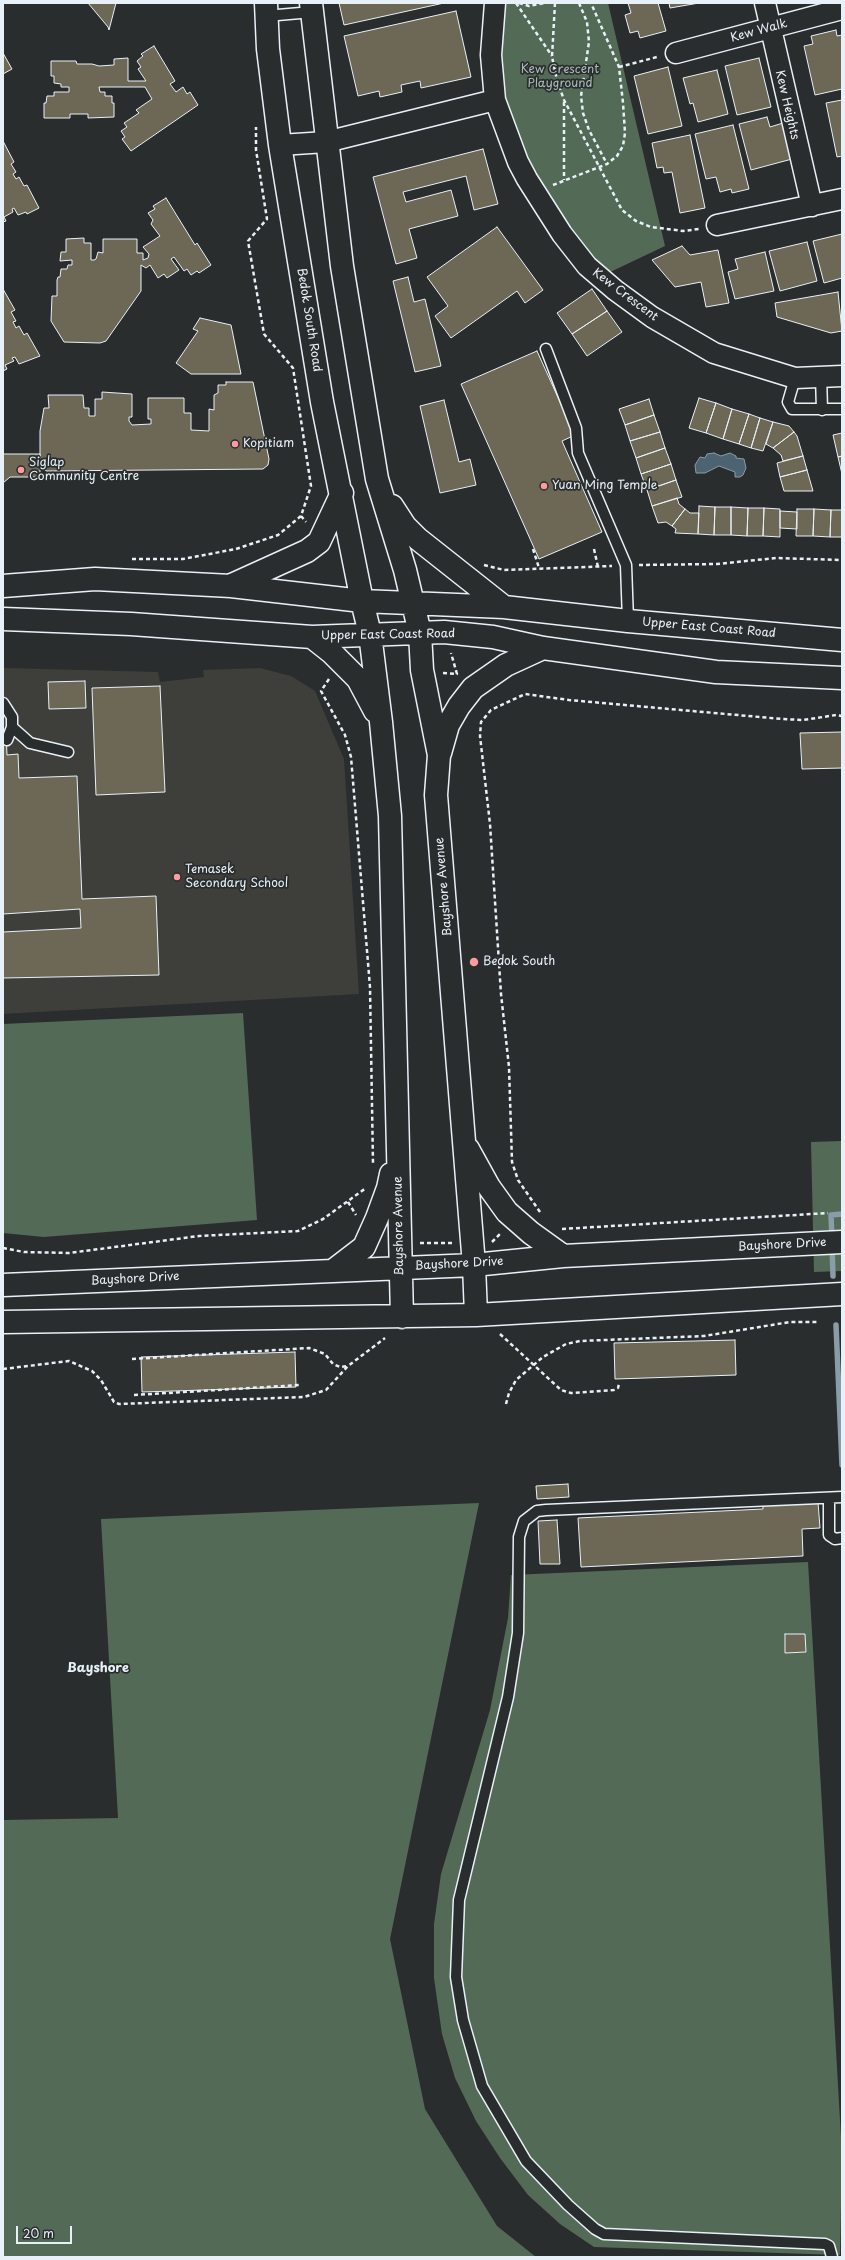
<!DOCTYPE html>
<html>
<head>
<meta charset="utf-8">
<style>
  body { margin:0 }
  #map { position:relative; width:845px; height:2260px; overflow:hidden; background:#2a2d2e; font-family:"Playpen Sans",sans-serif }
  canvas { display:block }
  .frame { position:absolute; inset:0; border:4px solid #e8f1f8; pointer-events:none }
  .scale { position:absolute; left:16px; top:2226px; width:56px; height:18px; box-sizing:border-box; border:2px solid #e8f1f8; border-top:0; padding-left:5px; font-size:12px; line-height:14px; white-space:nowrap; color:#e8f1f8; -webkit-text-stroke:3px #2a2d2e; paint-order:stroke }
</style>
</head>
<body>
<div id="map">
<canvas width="845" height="2260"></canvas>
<div class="frame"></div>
<div class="scale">20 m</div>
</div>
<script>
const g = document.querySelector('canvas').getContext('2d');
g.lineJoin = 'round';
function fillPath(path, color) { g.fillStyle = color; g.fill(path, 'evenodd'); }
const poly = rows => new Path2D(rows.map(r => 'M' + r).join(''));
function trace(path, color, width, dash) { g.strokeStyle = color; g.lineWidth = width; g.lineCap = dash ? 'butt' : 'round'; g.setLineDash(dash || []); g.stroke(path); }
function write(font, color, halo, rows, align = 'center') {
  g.font = font + ' "Playpen Sans",sans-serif'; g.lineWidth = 3.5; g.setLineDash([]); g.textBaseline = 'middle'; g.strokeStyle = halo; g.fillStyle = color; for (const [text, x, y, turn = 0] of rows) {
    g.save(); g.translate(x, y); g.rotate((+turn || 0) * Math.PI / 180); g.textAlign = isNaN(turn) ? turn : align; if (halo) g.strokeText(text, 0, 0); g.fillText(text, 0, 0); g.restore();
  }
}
fillPath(poly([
  [3,668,158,672,160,682,204,677,203,670,260,668,291,676,315,691,344,759,359,994,3,1014]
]), '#3e3e3a');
fillPath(poly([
  [500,3,608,3,665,246,606,274,539,188,501,100],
  [243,1013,257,1220,44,1237,3,1233,3,1024],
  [842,1141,842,1271,814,1272,811,1142],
  [479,1503,390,1939,425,2109,497,2226,536,2257,3,2257,3,1820,118,1818,101,1519],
  [808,1562,842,2155,840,2255,594,2247,560,2224,528,2195,500,2158,476,2121,455,2078,442,2034,434,1978,434,1924,441,1874,490,1710,508,1618,511,1575]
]), '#536a56');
const water = poly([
  [714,453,721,456,730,453,736,456,736,458,744,459,746,468,743,475,740,477,735,477,735,472,719,466,705,473,696,473,695,465,700,457,705,458,707,454,714,453]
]);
fillPath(water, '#4c6471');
trace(water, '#8a9ca7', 1);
trace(poly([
  [832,1238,831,1215,842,1214],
  [832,1246,833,1276],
  [836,1325,842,1465]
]), '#8a9ca7', 5.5);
const building = poly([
  [88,3,116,3,109,30,108,27,88,3],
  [339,3,444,3,344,25,339,3],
  [628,3,658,3,666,31,640,38,638,31,630,33,625,15,631,13,628,3],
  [669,3,699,3,670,8,669,3],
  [456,11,471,77,421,88,420,81,401,85,402,92,380,97,379,91,358,96,344,36,456,11],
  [836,30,837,36,842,35,842,89,815,95,804,46,813,44,811,36,836,30],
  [154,46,175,81,170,84,176,92,183,87,187,94,190,92,198,105,131,151,122,139,125,137,121,131,127,127,124,123,139,113,136,110,152,99,145,87,99,87,100,92,105,92,105,96,112,96,112,103,114,103,114,117,88,118,88,114,70,114,70,118,44,118,44,103,46,103,47,96,54,96,54,92,69,92,69,87,61,87,61,84,54,83,54,76,51,76,51,61,76,61,77,64,92,64,99,66,114,65,114,59,128,58,128,81,146,81,138,69,141,67,137,61,143,56,141,54,154,46],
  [3,53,12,69,3,74,3,53],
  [759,58,771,107,737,115,725,66,759,58],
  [668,67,682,126,648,134,634,76,668,67],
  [717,70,728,114,698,122,693,103,690,104,683,78,717,70],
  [842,100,842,156,837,157,826,103,842,100],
  [767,117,770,127,783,123,792,159,751,170,739,124,767,117],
  [733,125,749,189,732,193,731,189,720,192,716,177,706,179,695,134,733,125],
  [690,135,705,208,680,213,672,172,664,173,663,167,657,168,652,143,690,135],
  [3,141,14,162,11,164,16,172,13,174,16,179,19,177,24,186,27,185,39,208,27,214,26,212,18,215,14,208,12,209,13,212,4,217,6,221,3,222,3,141],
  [483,149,498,204,474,210,466,176,403,192,406,202,451,190,458,216,409,229,417,258,396,264,373,177,483,149],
  [166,198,195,245,197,243,211,265,199,273,197,271,191,275,187,269,184,271,174,257,171,259,179,270,167,278,164,274,158,278,150,265,146,268,141,265,141,291,106,341,100,343,64,342,51,321,52,296,57,296,57,280,58,277,60,277,61,269,67,269,68,265,72,265,72,260,60,261,61,252,66,252,66,239,84,238,84,243,91,243,91,260,94,260,96,259,98,252,103,253,103,239,137,239,137,253,143,253,143,260,148,258,149,254,143,247,160,236,151,224,153,220,148,213,155,209,153,206,166,198],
  [497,227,543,290,525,303,517,291,451,338,435,316,448,306,427,277,497,227],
  [842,234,842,278,824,283,813,241,842,234],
  [807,242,817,281,780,291,769,251,807,242],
  [682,246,690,255,718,250,729,303,706,307,701,282,675,287,652,260,682,246],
  [765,252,774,291,735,299,728,272,738,269,735,259,765,252],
  [408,277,414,302,425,299,441,366,415,372,393,281,408,277],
  [3,289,15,310,11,312,16,321,13,322,16,328,19,326,24,335,27,333,40,356,19,364,15,357,12,358,14,361,5,365,7,369,3,371,3,289],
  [592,289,607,311,572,334,557,313,592,289],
  [838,292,842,331,831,333,777,317,775,303,838,292],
  [607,311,622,332,587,356,572,334,607,311],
  [200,318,231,325,241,374,191,374,176,363,198,331,193,329,200,318],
  [537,351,575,435,562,441,602,532,539,559,461,384,537,351],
  [226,382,253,382,269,459,268,465,263,469,46,471,40,462,40,431,44,408,49,408,48,395,83,395,84,408,89,408,89,416,95,416,95,399,102,399,102,392,132,394,132,417,129,417,129,421,132,425,151,424,151,419,148,419,148,398,184,398,184,413,191,413,191,430,209,431,209,409,214,410,214,395,218,393,218,385,226,385,226,382],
  [699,398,716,403,706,433,689,428,699,398],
  [649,399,654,415,625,425,619,409,649,399],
  [444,400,459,462,470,459,476,485,440,493,420,406,444,400],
  [716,403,732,409,723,439,706,433,716,403],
  [732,409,749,414,739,444,723,439,732,409],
  [749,414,760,418,751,448,739,444,749,414],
  [654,415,660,432,630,441,625,425,654,415],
  [760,418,773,422,763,451,751,448,760,418],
  [773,422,789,426,794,432,773,448,766,444,773,422],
  [660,432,665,448,636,458,630,441,660,432],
  [794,432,797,436,803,456,783,461,781,455,773,448,794,432],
  [842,433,842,456,838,457,833,435,842,433],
  [665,448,671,464,641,474,636,458,665,448],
  [3,454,40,454,40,477,10,477,3,483,3,454],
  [803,456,807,470,780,477,777,463,803,456],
  [842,456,842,474,838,457,842,456],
  [671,464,676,480,647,490,641,474,671,464],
  [807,470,813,491,784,491,780,477,807,470],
  [676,480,682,497,652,506,647,490,676,480],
  [677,498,679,504,685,509,672,526,666,522,658,523,652,506,677,498],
  [699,506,715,507,714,535,698,534,699,506],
  [715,507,731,507,731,535,714,535,715,507],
  [731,507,748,508,747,536,731,535,731,507],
  [748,508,764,508,763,536,747,536,748,508],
  [764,508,780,509,780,537,763,536,764,508],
  [685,509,690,513,699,513,698,534,675,533,676,529,672,526,685,509],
  [797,509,814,509,813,536,796,536,797,509],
  [814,509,831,510,830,537,813,536,814,509],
  [831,510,842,510,842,537,830,537,831,510],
  [780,511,797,512,797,529,780,528,780,511],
  [85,681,86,708,49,709,48,682,85,681],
  [160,686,165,792,96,795,92,688,160,686],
  [6,732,7,755,18,754,19,778,77,776,82,899,156,896,159,975,3,978,3,932,81,928,80,909,3,914,3,733,6,732],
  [842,732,842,768,802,769,800,733,842,732],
  [735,1340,736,1375,615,1379,614,1343,735,1340],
  [295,1352,296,1387,142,1392,141,1357,295,1352],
  [568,1484,569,1497,537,1499,536,1486,568,1484],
  [818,1502,820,1528,802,1529,803,1556,581,1567,578,1518,763,1509,763,1505,818,1502],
  [557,1520,560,1564,540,1564,538,1521,557,1520],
  [785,1634,805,1634,806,1652,785,1653,785,1634]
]);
fillPath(building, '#6d6756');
trace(building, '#e8f1f8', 1);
const lane = poly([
  [266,16,312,12],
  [546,349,576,428,578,453,626,565,628,621],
  [821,375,822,410],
  [795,378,788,402,792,409,842,409],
  [3,703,12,717,12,727,7,740],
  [12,727,30,743,68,752],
  [829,1498,829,1535,835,1539,842,1538],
  [832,2257,829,2246,825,2244,604,2234,595,2229,568,2205,526,2161,482,2086,463,2020,456,1977,459,1900,508,1697,518,1633,519,1537,524,1521,537,1511,546,1510,842,1497]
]);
const street = poly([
  [495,3,491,55,495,100,518,162,527,179,562,234,587,266,615,290,652,317,714,353,795,378,842,376],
  [765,3,812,206],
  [676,53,842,9],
  [280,145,326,142,495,100],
  [717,225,842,199]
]);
const secondary = poly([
  [266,3,268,49,280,145,322,402,362,601,370,634,381,722,390,816,402,1317],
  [311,3,342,266,377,479,405,570,420,633,422,670,439,755,436,795,474,1265,476,1315],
  [392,506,405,526,418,539,504,607],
  [232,585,307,551,319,542,342,493],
  [3,586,95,579,231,586,362,601,504,607,628,621,842,640],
  [3,619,131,624,312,637,444,632,493,637,543,648,716,672,842,678],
  [312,637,331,652,358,679,375,711],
  [440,753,448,725,459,706,473,688,506,665,543,648],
  [468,1149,489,1187,507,1212,531,1233,563,1256],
  [334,1270,364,1247,377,1218,388,1188,391,1174],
  [3,1285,474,1265,563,1256,842,1242],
  [3,1322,476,1315,842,1294]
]);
trace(lane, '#e8f1f8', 13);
trace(street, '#e8f1f8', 23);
trace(secondary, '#e8f1f8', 25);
trace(poly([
  [516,3,552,56],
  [519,3,529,6,545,3],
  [555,3,552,57,557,80,564,100,622,210,636,221,651,227,683,231,699,229],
  [579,3,587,22,589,42,581,96,583,113,589,130,607,164],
  [619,67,657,57],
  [564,102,564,180],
  [553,185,607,164,617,156,623,146,625,133,623,103,619,67,591,3],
  [301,516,306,522],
  [533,549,539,568],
  [594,549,598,567],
  [132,559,183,559,236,549,278,535,301,516,311,486,293,368,264,334,248,241,267,219,256,150,256,127],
  [484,565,504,570,612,566],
  [639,565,717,564,776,558,842,560],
  [443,673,457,674,451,653],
  [329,679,321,691,345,735,351,757,370,987,373,1164],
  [348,1202,356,1215],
  [540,1212,518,1180,512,1162,509,1067,501,994,490,824,480,736,481,722,491,710,525,694,569,700,782,719,803,720,836,715,842,716],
  [562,1229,828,1213],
  [492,1242,501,1233],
  [420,1243,453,1243],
  [3,1248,24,1252,69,1253,199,1236,298,1231,323,1219,366,1188],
  [500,1334,561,1390,571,1393,614,1390,618,1388,619,1384],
  [132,1359,309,1348,325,1354,333,1364,340,1367,348,1366],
  [3,1369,69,1361,92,1371,101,1380,114,1402,119,1404,304,1397,326,1390,348,1366,385,1338],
  [134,1395,300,1385],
  [506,1404,509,1393,516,1380,543,1357,566,1344,580,1341,704,1336,790,1322,817,1322]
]), '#e8f1f8', 2.5, [4, 3]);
trace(lane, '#2a2d2e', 10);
trace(street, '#2a2d2e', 20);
trace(secondary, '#2a2d2e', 22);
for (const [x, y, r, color] of [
  [235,444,4,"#ff9aa2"],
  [21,470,4,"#ff9aa2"],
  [544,486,4,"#ff9aa2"],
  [177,877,4,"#ff9aa2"],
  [474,962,5,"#ff9aa2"]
]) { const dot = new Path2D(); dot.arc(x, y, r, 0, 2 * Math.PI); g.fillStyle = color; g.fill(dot); trace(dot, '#2a2d2e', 1.5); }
write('12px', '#e8f1f8', '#2a2d2e', [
  ["Kew Walk",759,31,-15],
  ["Kew Heights",787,105,77],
  ["Kew Crescent",625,295,37],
  ["Bedok South Road",309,320,81],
  ["Upper East Coast Road",709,628,5],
  ["Upper East Coast Road",388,635,-1],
  ["Bayshore Avenue",444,887,-95],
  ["Bayshore Avenue",399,1226,-91],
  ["Bayshore Drive",782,1245,-3],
  ["Bayshore Drive",459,1264,-3],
  ["Bayshore Drive",135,1279,-3]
]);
write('12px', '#acbbb7', '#2a2d2e', [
  ["Kew Crescent",560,70],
  ["Playground",560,84]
]);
write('12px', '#e8f1f8', '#2a2d2e', [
  ["Kopitiam",243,444],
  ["Siglap",29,463],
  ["Community Centre",29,477],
  ["Yuan Ming Temple",552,486],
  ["Temasek",185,870],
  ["Secondary School",185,884],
  ["Bedok South",483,962]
], 'left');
write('bold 13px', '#e8f1f8', '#2a2d2e', [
  ["Bayshore",98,1668]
]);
</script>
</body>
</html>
